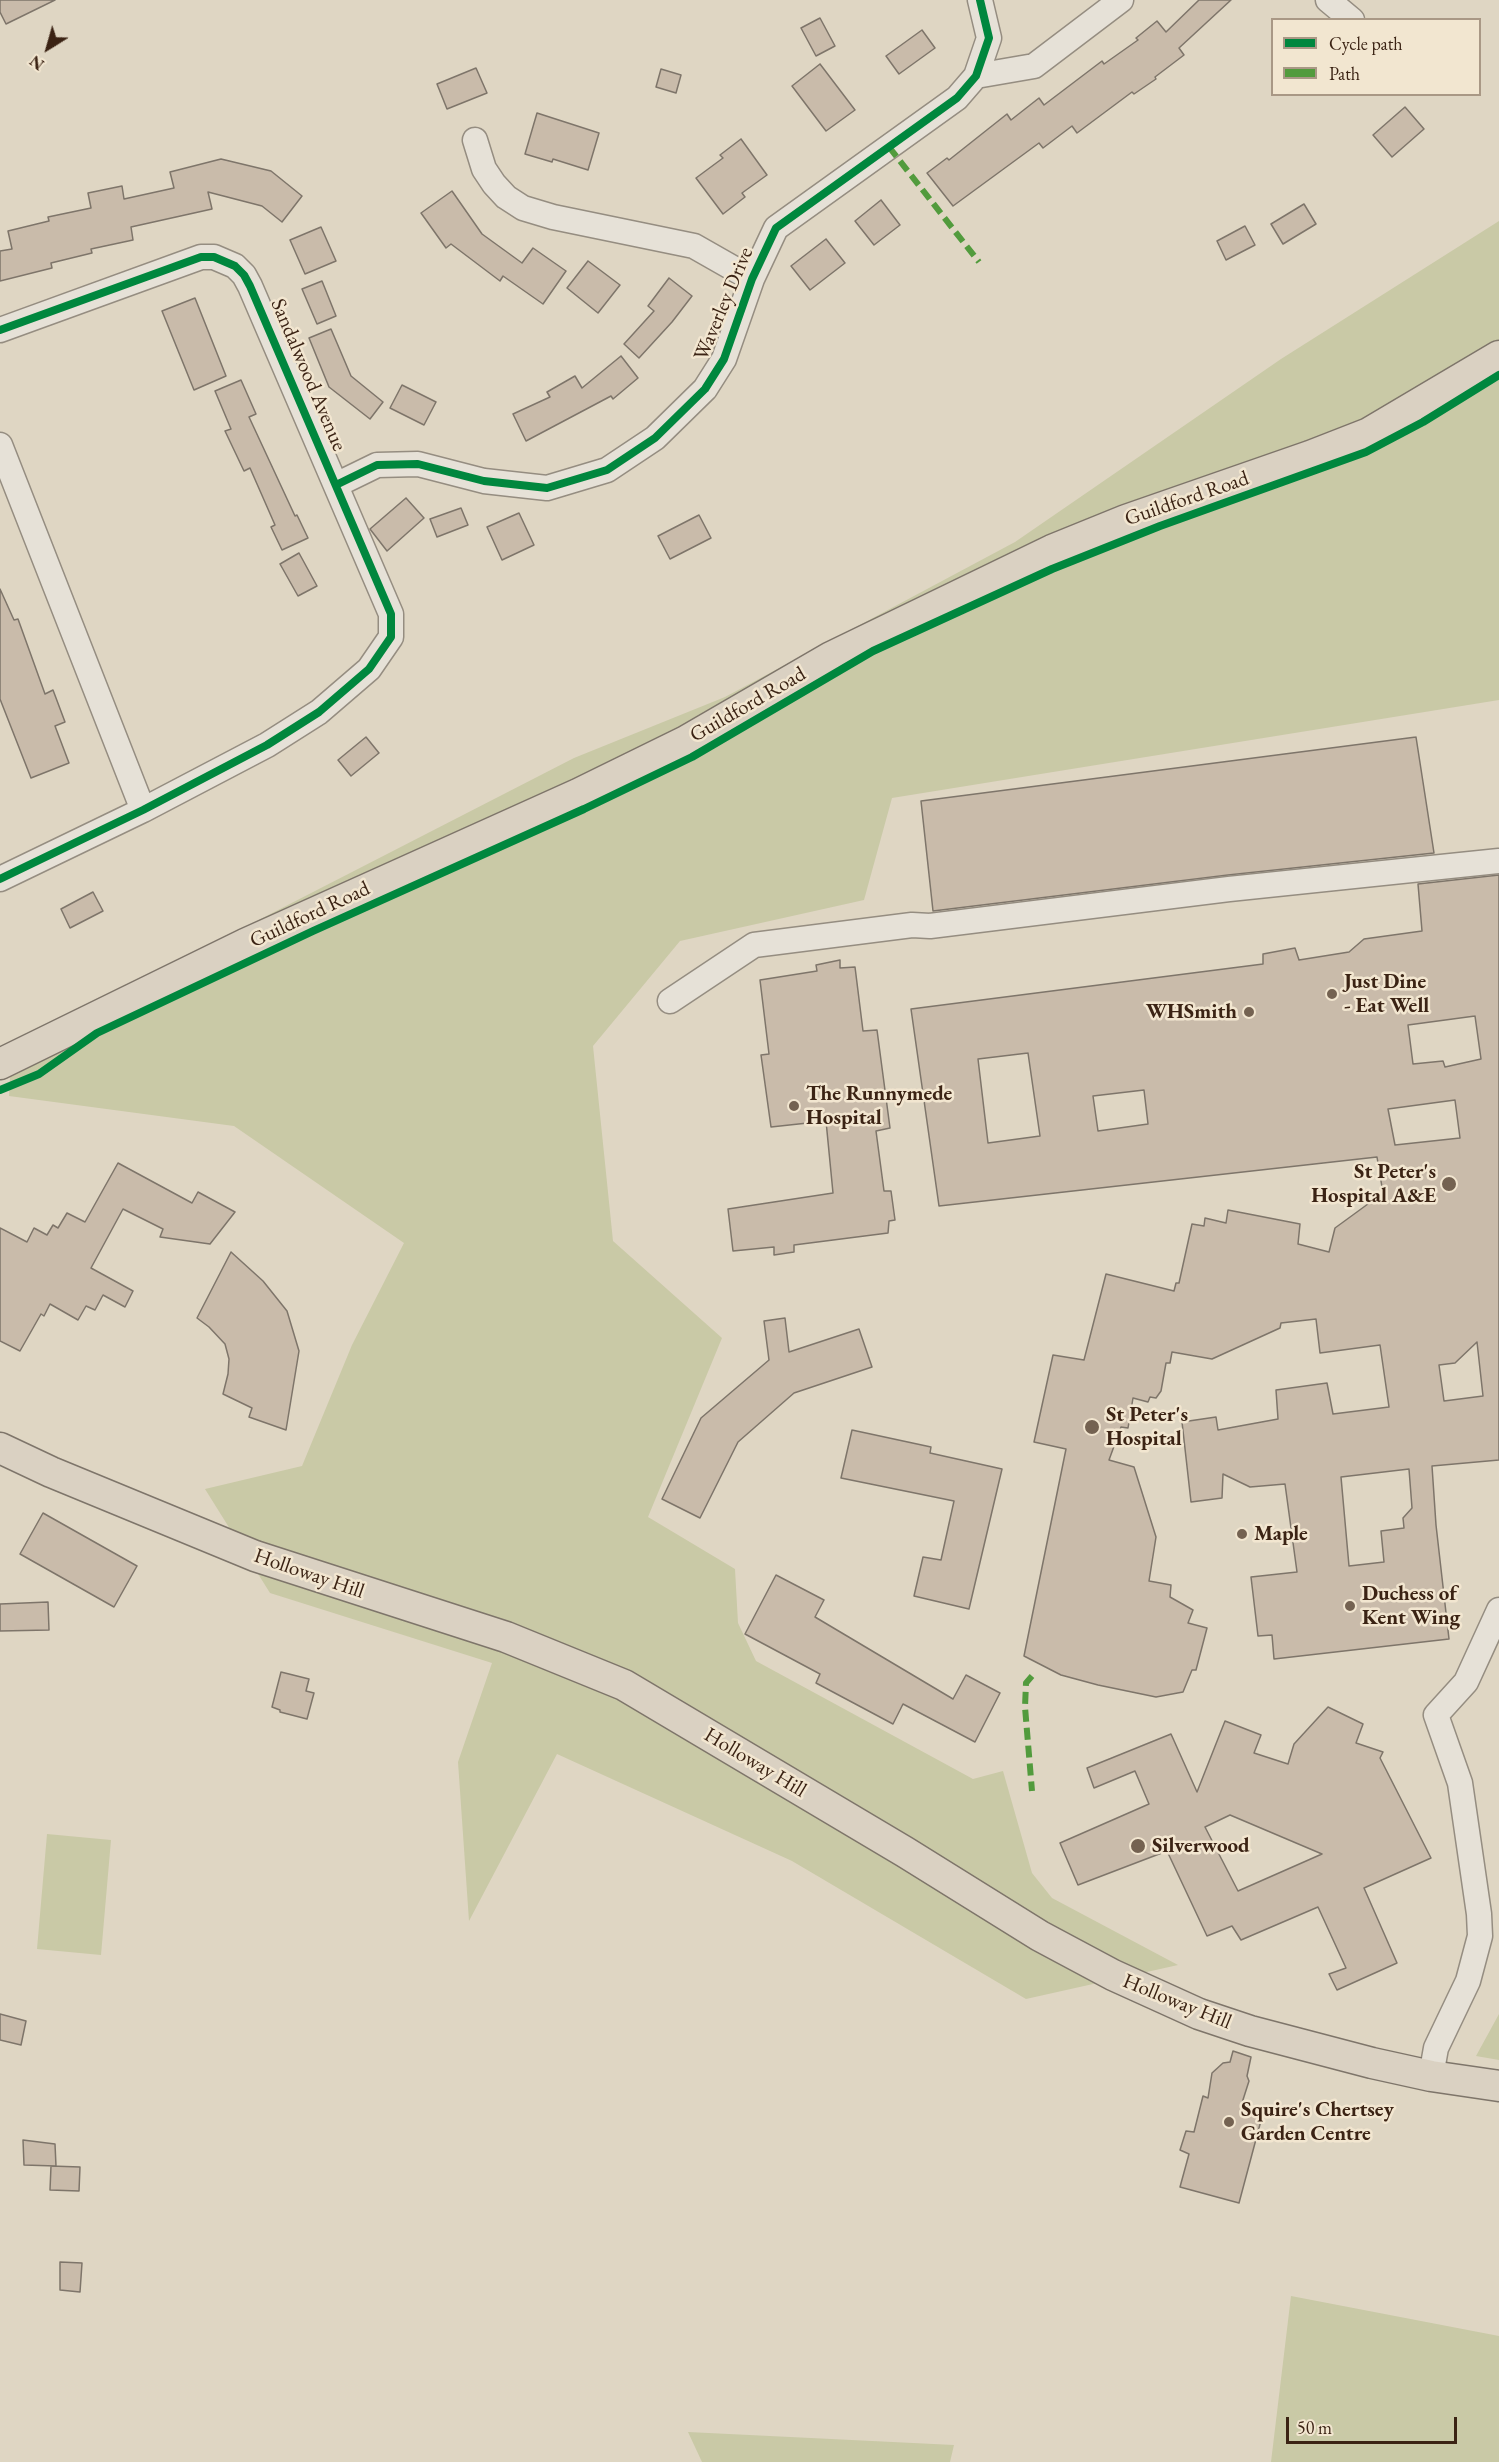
<!DOCTYPE html>
<html>
<head>
<meta charset="utf-8">
<style>
  body { margin:0 }
  #map { position:relative; width:1499px; height:2462px; overflow:hidden; background:#dfd6c3; font-family:"EB Garamond",serif }
  canvas { display:block }
  .legend { position:absolute; left:1271px; top:18px; width:210px; height:78px; box-sizing:border-box; background:#f2e6d0; border:2px solid #a99885; margin:0; padding:8px 10px; list-style:none; font-size:18px; color:#3b2314 }
  .legend li { display:flex; align-items:center; gap:12px; height:30px }
  .legend b { width:30px; border:2px solid #a99885 }
  .north { position:absolute; left:18px; top:18px; width:60px; height:60px; -webkit-text-stroke:4px #f2e6d0; paint-order:stroke; rotate:217deg; font-size:16px; font-weight:700; line-height:24px; text-align:center; color:#3b2314 }
  .north::after { content:''; display:block; margin:auto; width:21px; height:27px; background:#3b2314; clip-path:polygon(50% 0,100% 100%,50% 72%,0 100%) }
  .scale { position:absolute; left:1286px; top:2417px; width:171px; height:27px; box-sizing:border-box; border:3px solid #3b2314; border-top:0; padding-left:8px; font-size:18px; line-height:21px; white-space:nowrap; color:#3b2314; -webkit-text-stroke:4px #f2e6d0; paint-order:stroke }
</style>
</head>
<body>
<div id="map">
<canvas width="1499" height="2462"></canvas>
<ul class="legend">
<li><b style="height:8px;background:#00873e"></b>Cycle path</li>
<li><b style="height:8px;background:#529b3d"></b>Path</li>
</ul>
<div class="north">N</div>
<div class="scale">50 m</div>
</div>
<script>
const g = document.querySelector('canvas').getContext('2d');
g.lineJoin = 'round';
function fillPath(path, color) { g.fillStyle = color; g.fill(path, 'evenodd'); }
const poly = rows => new Path2D(rows.map(r => 'M' + r).join(''));
function trace(path, color, width, dash) { g.strokeStyle = color; g.lineWidth = width; g.lineCap = dash ? 'butt' : 'round'; g.setLineDash(dash || []); g.stroke(path); }
function write(font, color, halo, rows, align = 'center') {
  g.font = font + ' "EB Garamond",serif'; g.lineWidth = 5; g.setLineDash([]); g.textBaseline = 'middle'; g.strokeStyle = halo; g.fillStyle = color; for (const [text, x, y, turn = 0] of rows) {
    g.save(); g.translate(x, y); g.rotate((+turn || 0) * Math.PI / 180); g.textAlign = isNaN(turn) ? turn : align; if (halo) g.strokeText(text, 0, 0); g.fillText(text, 0, 0); g.restore();
  }
}
fillPath(poly([
  [1499,221,1499,700,892,798,864,900,680,941,593,1046,613,1241,722,1338,648,1517,735,1569,738,1623,756,1661,973,1779,1003,1771,1032,1873,1052,1898,1178,1965,1026,1999,792,1861,557,1754,469,1921,458,1762,492,1663,270,1593,205,1489,302,1466,352,1345,404,1243,234,1126,9,1096,12,1042,243,928,574,758,725,697,1015,542,1281,359],
  [47,1834,111,1840,101,1955,37,1949],
  [1499,2014,1499,2060,1476,2056],
  [1291,2296,1499,2336,1499,2462,1271,2462],
  [688,2432,954,2445,950,2462,702,2462]
]), '#c9c9a6');
const building = poly([
  [0,0,55,0,6,24,0,12,0,0],
  [1199,0,1231,0,1179,48,1184,55,1155,77,1156,79,1134,94,1132,92,1077,133,1072,126,1043,148,1039,143,953,206,927,173,947,158,949,160,1007,114,1011,120,1039,98,1044,105,1102,61,1104,64,1138,40,1136,38,1157,21,1166,32,1199,0],
  [820,18,835,46,816,56,801,28,820,18],
  [922,30,935,48,899,74,886,56,922,30],
  [820,64,855,110,826,131,792,86,820,64],
  [476,68,487,93,447,109,437,84,476,68],
  [661,69,681,75,676,93,656,87,661,69],
  [1405,107,1424,129,1392,157,1373,135,1405,107],
  [537,113,599,133,588,170,553,159,552,162,525,154,537,113],
  [741,139,767,175,742,193,745,197,723,214,696,178,723,158,720,155,741,139],
  [221,159,271,171,302,196,282,222,262,206,208,192,212,209,131,227,133,240,91,249,92,253,51,263,52,268,0,281,0,251,12,249,8,231,49,221,48,217,91,208,88,193,122,186,124,199,174,188,170,172,221,159],
  [452,191,482,234,522,263,533,248,566,271,543,304,503,276,500,281,451,244,446,248,421,213,452,191],
  [881,200,900,225,874,245,855,221,881,200],
  [1304,204,1316,224,1283,244,1271,224,1304,204],
  [1245,226,1255,245,1226,260,1217,241,1245,226],
  [321,227,336,261,305,274,290,240,321,227],
  [826,239,845,263,810,290,791,266,826,239],
  [588,261,620,285,598,313,567,288,588,261],
  [669,278,692,296,672,322,639,358,624,344,654,311,648,306,669,278],
  [322,281,336,316,317,324,302,289,322,281],
  [195,298,226,376,194,390,162,311,195,298],
  [331,329,351,376,383,402,370,419,329,387,309,338,331,329],
  [621,356,638,378,613,399,611,396,526,441,513,414,550,397,547,392,575,376,582,388,621,356],
  [241,380,256,414,249,417,295,516,297,515,308,538,282,550,271,527,275,525,250,468,244,471,225,431,231,429,215,391,241,380],
  [402,385,436,402,424,425,390,408,402,385],
  [406,498,424,518,387,551,370,529,406,498],
  [461,508,468,525,437,537,430,519,461,508],
  [519,513,534,545,502,560,487,527,519,513],
  [699,515,711,538,670,559,658,536,699,515],
  [299,553,317,586,298,596,280,564,299,553],
  [0,589,14,620,18,619,45,694,53,690,65,722,55,726,69,763,31,778,0,699,0,589],
  [366,737,379,753,351,776,338,760,366,737],
  [1416,737,1434,853,1228,875,933,911,921,801,1416,737],
  [1499,875,1499,1460,1432,1466,1436,1525,1449,1639,1274,1659,1272,1635,1258,1636,1251,1577,1297,1572,1285,1484,1250,1487,1223,1474,1222,1498,1191,1502,1182,1422,1216,1417,1218,1430,1278,1419,1276,1390,1327,1383,1333,1414,1389,1407,1380,1345,1320,1353,1316,1319,1281,1323,1280,1328,1212,1359,1172,1352,1170,1363,1166,1363,1161,1391,1156,1398,1150,1397,1148,1402,1133,1398,1128,1428,1121,1427,1109,1460,1134,1467,1156,1537,1149,1581,1171,1585,1170,1597,1193,1610,1188,1623,1207,1628,1196,1670,1192,1670,1183,1692,1156,1697,1098,1685,1061,1675,1024,1656,1066,1449,1034,1442,1053,1355,1084,1360,1106,1274,1174,1291,1176,1283,1179,1283,1192,1224,1204,1226,1205,1218,1226,1223,1228,1210,1300,1224,1298,1244,1329,1252,1335,1228,1383,1193,1377,1157,939,1206,911,1009,1263,964,1263,954,1295,948,1299,960,1349,952,1364,939,1422,931,1418,884,1499,875],
  [1475,1016,1481,1059,1445,1067,1443,1061,1413,1064,1408,1025,1475,1016],
  [1028,1053,1040,1136,988,1143,978,1059,1028,1053],
  [1144,1090,1148,1124,1098,1131,1093,1096,1144,1090],
  [1455,1100,1460,1138,1395,1145,1388,1109,1455,1100],
  [1477,1342,1483,1396,1444,1401,1439,1365,1455,1363,1477,1342],
  [1409,1469,1412,1508,1403,1518,1404,1528,1381,1531,1384,1562,1349,1566,1341,1477,1409,1469],
  [93,892,103,911,70,928,61,909,93,892],
  [840,960,840,968,855,967,863,1031,877,1030,890,1128,876,1131,884,1191,891,1191,895,1220,889,1221,888,1233,794,1245,794,1252,774,1255,774,1247,733,1251,728,1209,833,1193,826,1121,771,1127,761,1055,769,1054,760,980,817,971,816,965,840,960],
  [118,1163,192,1203,198,1192,235,1212,210,1244,160,1237,163,1229,123,1209,91,1268,133,1291,125,1307,103,1295,95,1310,86,1306,78,1320,50,1304,44,1316,41,1314,20,1351,0,1341,0,1228,27,1242,34,1228,47,1235,53,1225,58,1228,67,1213,85,1222,118,1163],
  [231,1252,263,1281,287,1311,299,1351,286,1430,249,1417,252,1408,223,1394,228,1374,229,1359,225,1344,209,1327,197,1318,231,1252],
  [785,1318,789,1352,859,1329,872,1367,794,1393,738,1442,700,1518,662,1499,701,1418,769,1360,764,1321,785,1318],
  [852,1430,931,1447,930,1453,1002,1469,969,1609,914,1596,923,1557,941,1560,954,1501,841,1478,852,1430],
  [43,1513,137,1566,114,1607,20,1554,43,1513],
  [776,1575,824,1600,815,1617,953,1699,966,1675,1000,1693,975,1742,903,1704,893,1724,816,1683,820,1674,745,1634,776,1575],
  [48,1602,49,1630,0,1631,0,1604,48,1602],
  [281,1672,309,1679,306,1691,314,1693,307,1719,280,1712,280,1710,272,1707,281,1672],
  [1328,1707,1363,1724,1356,1743,1383,1752,1380,1758,1431,1858,1364,1888,1397,1963,1337,1990,1329,1974,1346,1968,1318,1907,1241,1940,1232,1926,1207,1936,1167,1851,1078,1885,1060,1843,1149,1804,1135,1771,1094,1788,1087,1768,1171,1734,1197,1792,1225,1721,1261,1735,1254,1753,1288,1764,1294,1744,1328,1707],
  [1230,1815,1322,1854,1238,1891,1205,1827,1230,1815],
  [0,2014,26,2021,21,2045,0,2040,0,2014],
  [1233,2051,1251,2057,1247,2076,1249,2081,1241,2106,1263,2113,1239,2203,1180,2187,1189,2154,1180,2150,1186,2131,1194,2132,1203,2096,1208,2098,1212,2073,1223,2063,1230,2062,1233,2051],
  [23,2140,55,2144,56,2166,24,2165,23,2140],
  [51,2166,80,2167,79,2191,50,2190,51,2166],
  [60,2262,82,2263,80,2292,60,2290,60,2262]
]);
fillPath(building, '#c9bbaa');
trace(building, '#7e756a', 1.5);
const minor = poly([
  [1328,0,1352,20],
  [976,76,1034,66,1121,0],
  [475,140,484,169,494,184,506,197,523,208,553,217,694,246,752,279],
  [0,330,201,257,214,257,235,266,244,275,250,286,391,614,391,637,369,669,319,712,267,745,143,810,0,879],
  [0,445,143,810],
  [336,485,377,465,418,464,484,481,547,488,607,470,655,438,705,389,724,359,752,279,776,228,957,98,976,76,989,38,980,0],
  [670,1001,754,945,912,925,930,926,1229,889,1499,861],
  [1431,2076,1436,2048,1468,1981,1480,1936,1479,1914,1460,1783,1436,1715,1466,1682,1499,1610]
]);
const major = poly([
  [0,1064,245,944,578,794,686,741,831,657,1052,550,1126,520,1310,456,1369,433,1499,356],
  [0,1448,51,1472,255,1556,506,1637,624,1685,905,1852,1040,1936,1113,1975,1199,2014,1250,2031,1372,2063,1431,2076,1499,2086]
]);
trace(minor, '#958d81', 27);
trace(major, '#7e756a', 33);
trace(minor, '#e6e1d7', 24);
trace(major, '#dad1c2', 30);
trace(poly([
  [889,147,979,262],
  [1032,1676,1026,1683,1025,1707,1032,1791]
]), '#529b3d', 6, [12, 6]);
trace(poly([
  [0,330,201,257,214,257,235,266,244,275,250,286,391,614,391,637,369,669,319,712,267,745,143,810,0,879],
  [336,485,377,465,418,464,484,481,547,488,607,470,655,438,705,389,724,359,752,279,776,228,957,98,976,76,989,38,980,0],
  [0,1090,39,1074,97,1033,313,931,584,809,692,757,873,651,1052,569,1160,526,1366,452,1423,422,1499,375]
]), '#00873e', 8);
for (const [x, y, r, color] of [
  [1332,994,6,"#746251"],
  [1249,1012,6,"#746251"],
  [794,1106,6,"#746251"],
  [1449,1184,8,"#746251"],
  [1092,1427,8,"#746251"],
  [1242,1534,6,"#746251"],
  [1350,1606,6,"#746251"],
  [1138,1846,8,"#746251"],
  [1229,2122,6,"#746251"]
]) { const dot = new Path2D(); dot.arc(x, y, r, 0, 2 * Math.PI); g.fillStyle = color; g.fill(dot); trace(dot, '#f2e6d0', 2); }
write('21px', '#3b2314', '#f2e6d0', [
  ["Waverley Drive",724,304,-67],
  ["Sandalwood Avenue",308,375,67],
  ["Guildford Road",1187,499,-19],
  ["Guildford Road",748,705,-30],
  ["Guildford Road",310,915,-25],
  ["Holloway Hill",309,1574,19],
  ["Holloway Hill",755,1763,31],
  ["Holloway Hill",1177,2002,22]
]);
write('bold 21px', '#3b2314', '#f2e6d0', [
  ["Just Dine",1344,982],
  ["- Eat Well",1344,1006],
  ["WHSmith",1237,1012,"right"],
  ["The Runnymede",806,1094],
  ["Hospital",806,1118],
  ["St Peter's",1436,1172,"right"],
  ["Hospital A&E",1436,1196,"right"],
  ["St Peter's",1106,1415],
  ["Hospital",1106,1439],
  ["Maple",1254,1534],
  ["Duchess of",1362,1594],
  ["Kent Wing",1362,1618],
  ["Silverwood",1152,1846],
  ["Squire's Chertsey",1241,2110],
  ["Garden Centre",1241,2134]
], 'left');
</script>
</body>
</html>
